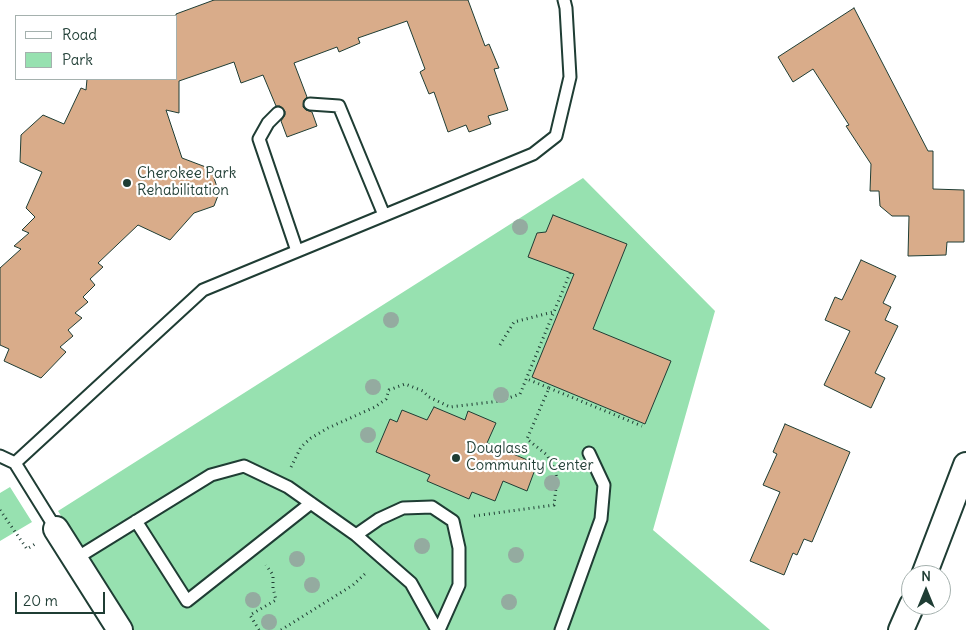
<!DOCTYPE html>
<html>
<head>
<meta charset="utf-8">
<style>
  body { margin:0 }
  #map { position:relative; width:966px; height:630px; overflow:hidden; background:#fff; font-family:Delius,sans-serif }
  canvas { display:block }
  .legend { position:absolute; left:15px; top:15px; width:162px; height:65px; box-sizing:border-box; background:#fff; border:1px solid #a5b1ae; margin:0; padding:6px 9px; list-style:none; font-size:15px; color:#1f3d34 }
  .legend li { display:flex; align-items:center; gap:10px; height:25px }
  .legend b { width:25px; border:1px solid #a5b1ae }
  .north { position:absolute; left:901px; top:565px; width:50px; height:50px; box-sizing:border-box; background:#fff; border:1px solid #a5b1ae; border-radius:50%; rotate:0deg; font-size:14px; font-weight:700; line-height:20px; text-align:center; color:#1f3d34 }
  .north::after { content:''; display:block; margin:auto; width:18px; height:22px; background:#1f3d34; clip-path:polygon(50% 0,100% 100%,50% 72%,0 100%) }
  .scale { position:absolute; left:15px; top:592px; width:90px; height:22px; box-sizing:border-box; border:2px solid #1f3d34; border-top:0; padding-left:6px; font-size:15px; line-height:18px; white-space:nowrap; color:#1f3d34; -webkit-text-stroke:4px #fff; paint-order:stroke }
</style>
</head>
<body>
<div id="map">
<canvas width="966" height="630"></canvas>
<ul class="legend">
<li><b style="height:6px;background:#fff"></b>Road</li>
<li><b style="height:14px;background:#97e1b0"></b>Park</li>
</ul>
<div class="north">N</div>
<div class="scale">20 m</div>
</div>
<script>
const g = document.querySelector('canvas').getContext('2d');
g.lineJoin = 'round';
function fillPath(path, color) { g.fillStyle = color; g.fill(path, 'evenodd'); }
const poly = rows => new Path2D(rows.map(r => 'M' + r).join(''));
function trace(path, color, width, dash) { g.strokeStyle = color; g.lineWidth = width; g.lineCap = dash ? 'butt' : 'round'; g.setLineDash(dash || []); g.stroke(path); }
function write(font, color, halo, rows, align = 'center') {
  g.font = font + ' Delius,sans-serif'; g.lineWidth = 4.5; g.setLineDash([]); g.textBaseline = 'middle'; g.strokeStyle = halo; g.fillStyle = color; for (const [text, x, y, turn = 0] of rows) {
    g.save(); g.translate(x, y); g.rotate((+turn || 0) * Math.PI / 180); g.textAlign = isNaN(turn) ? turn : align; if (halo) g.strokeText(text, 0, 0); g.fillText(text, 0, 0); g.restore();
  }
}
fillPath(poly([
  [583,178,715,311,653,530,770,630,133,630,58,511],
  [10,487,32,522,0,541,0,493]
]), '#97e1b0');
const building = poly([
  [214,0,468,0,485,46,489,44,499,68,494,69,508,110,488,116,491,124,469,132,466,125,448,132,434,92,429,94,420,72,425,69,407,21,358,38,360,43,339,52,337,47,294,63,307,97,304,100,303,107,306,110,312,112,317,126,287,137,281,121,285,115,285,111,280,106,276,106,263,75,241,83,234,62,179,81,179,113,166,110,182,158,211,169,219,193,214,206,194,213,170,240,138,225,98,263,103,267,90,279,95,285,83,297,88,302,75,313,82,318,68,330,73,336,60,347,66,352,41,378,4,361,9,349,0,345,0,268,21,249,14,246,29,233,22,230,35,217,26,208,42,172,20,162,21,135,43,115,64,124,81,88,86,90,87,79,176,79,176,14,214,0],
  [854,8,928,151,933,151,933,189,964,190,964,242,947,242,946,255,908,256,909,216,892,216,880,206,879,191,870,191,871,164,846,126,849,125,813,69,793,82,778,57,854,8],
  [553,215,627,244,593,329,671,361,645,424,532,377,574,274,528,257,537,233,546,232,553,215],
  [861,260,896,276,883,303,891,307,885,320,898,326,875,373,885,378,871,408,824,385,850,331,825,320,835,297,842,300,861,260],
  [434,407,465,420,468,411,496,423,487,443,537,464,527,491,503,481,495,501,472,492,469,499,427,481,430,475,376,452,390,419,397,422,402,410,427,420,434,407],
  [785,424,850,452,812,542,804,539,797,555,793,553,784,575,750,561,780,492,763,485,777,454,773,452,785,424]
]);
fillPath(building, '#d9ac8a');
trace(building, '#1f3d34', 1);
const lane = poly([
  [310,104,339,106,384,215],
  [278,113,268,123,259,139,297,251],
  [0,456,15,463,203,290,533,154,556,136,570,77,566,8,564,0],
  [15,463,56,529],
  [136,521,187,601,311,503],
  [356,535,379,519,403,508,432,507,453,521,459,548,459,585,439,630],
  [75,559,211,475,244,466,288,487,356,535,411,583,437,630],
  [561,630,601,519,604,485,589,453]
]);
const street = poly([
  [56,529,120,630],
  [924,575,966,465],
  [901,630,912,605]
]);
trace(lane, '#1f3d34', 15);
trace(street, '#1f3d34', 28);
trace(poly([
  [500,345,514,322,553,312],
  [549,388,642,426],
  [291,467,301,447,311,438,328,428,375,407,386,399,389,390,405,384,423,391,429,397,450,407,500,401,520,394,570,273],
  [0,510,27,549,35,544],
  [474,516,554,505,557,479,555,470,547,455,527,439,549,388,527,379],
  [259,630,250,615,276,600,273,588,273,575,266,565],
  [281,630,353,585,367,572]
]), '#1f3d34', 3, [1, 4]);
trace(lane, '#fff', 11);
trace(street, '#fff', 24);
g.fillStyle = '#94aba0';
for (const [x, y] of [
  [520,227],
  [391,320],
  [373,387],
  [501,395],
  [368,435],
  [552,483],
  [422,546],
  [516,555],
  [297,559],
  [312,585],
  [253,600],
  [509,602],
  [269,622]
]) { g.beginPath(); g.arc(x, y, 8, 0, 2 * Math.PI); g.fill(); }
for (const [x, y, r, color] of [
  [127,183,5,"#1f3d34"],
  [456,458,5,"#1f3d34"]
]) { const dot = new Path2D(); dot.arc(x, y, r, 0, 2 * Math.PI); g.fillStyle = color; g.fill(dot); trace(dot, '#fff', 2); }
write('15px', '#1f3d34', '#fff', [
  ["Cherokee Park",137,174],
  ["Rehabilitation",137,191],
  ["Douglass",466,449],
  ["Community Center",466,466]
], 'left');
</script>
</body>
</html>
